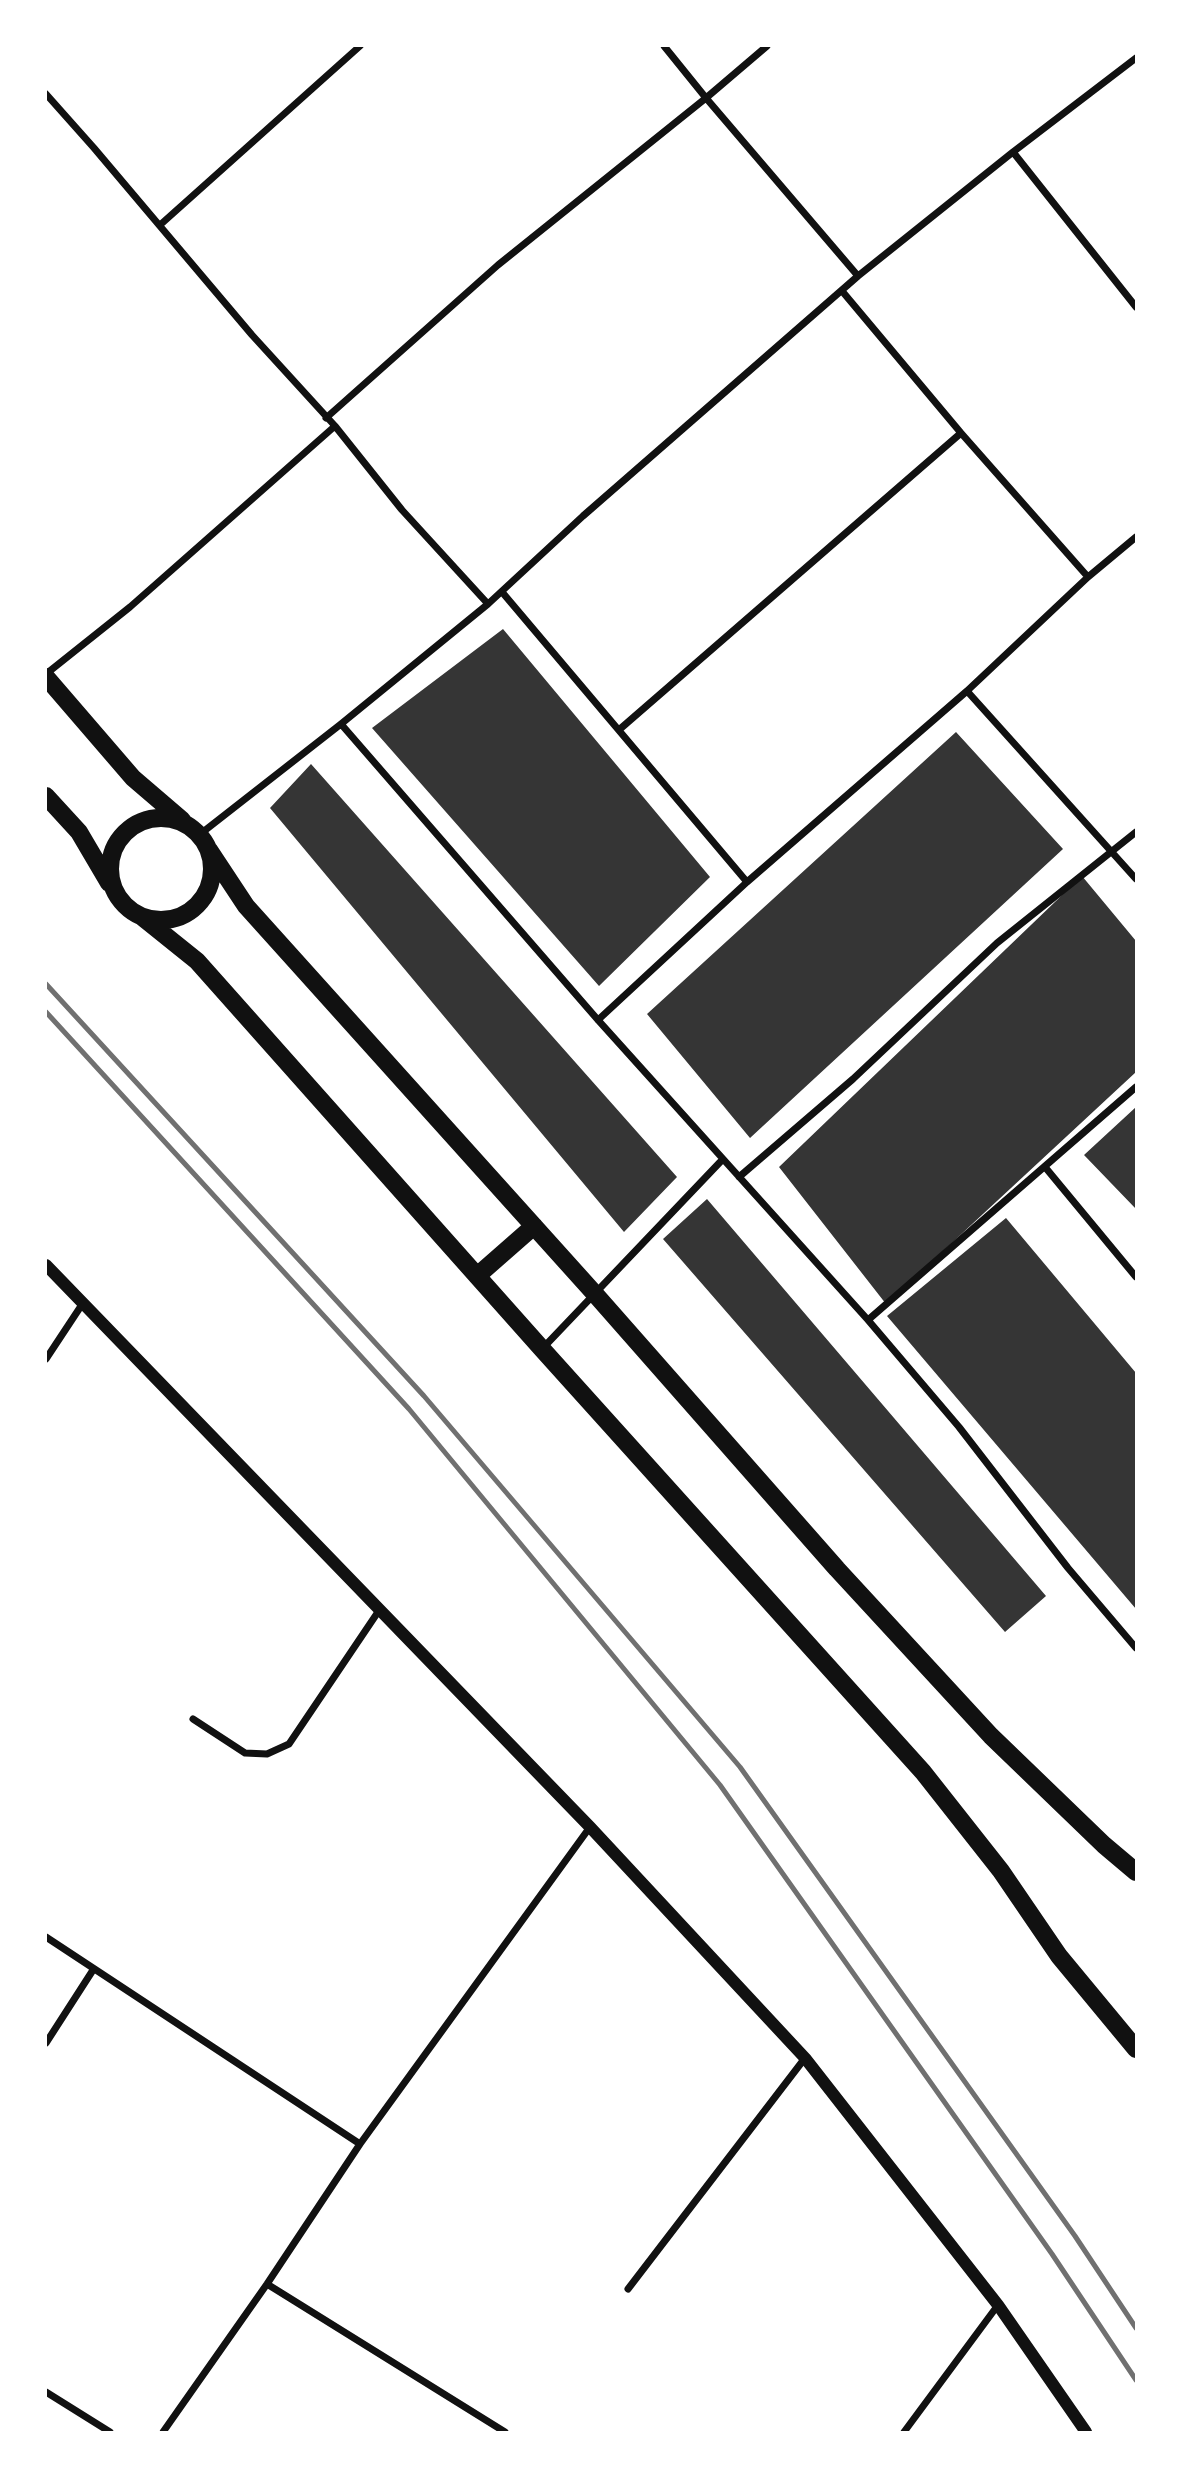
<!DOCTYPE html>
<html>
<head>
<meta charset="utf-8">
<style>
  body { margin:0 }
  #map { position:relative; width:1182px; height:2478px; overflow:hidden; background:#fff; font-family:"PT Sans Narrow",sans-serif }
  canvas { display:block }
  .frame { position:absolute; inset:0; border:47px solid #fff; pointer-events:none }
</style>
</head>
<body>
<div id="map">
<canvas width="1182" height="2478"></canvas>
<div class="frame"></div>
</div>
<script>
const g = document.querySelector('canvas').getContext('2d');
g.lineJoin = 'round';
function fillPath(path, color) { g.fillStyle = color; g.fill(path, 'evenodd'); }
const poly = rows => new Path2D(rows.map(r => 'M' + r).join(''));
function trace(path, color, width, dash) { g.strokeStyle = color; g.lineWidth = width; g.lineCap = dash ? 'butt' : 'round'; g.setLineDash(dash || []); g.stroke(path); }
fillPath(poly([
  [503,629,710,877,599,986,372,728],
  [956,732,1063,849,750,1138,647,1014],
  [311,764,677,1177,624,1232,270,808],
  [1082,876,1136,941,1136,1072,886,1304,779,1167],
  [1136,1107,1136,1209,1084,1155],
  [707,1199,1046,1596,1005,1632,663,1239],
  [1006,1218,1136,1373,1136,1609,887,1316]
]), '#353535');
trace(poly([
  [664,46,706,98,858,276],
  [46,94,94,148,252,335,335,426,402,510,488,604],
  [1013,152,1136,307],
  [160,225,360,46],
  [842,291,961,433,1088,577],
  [326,418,498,265,706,98,767,46],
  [502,592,747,882],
  [46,674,130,607,335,426],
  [967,691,1136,879],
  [341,724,598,1020,868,1320,959,1427,1068,1568,1136,1648],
  [620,729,961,433],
  [199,835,341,724,488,604,583,516,858,276,1013,152,1136,58],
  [598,1020,747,882,967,691,1088,577,1136,537],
  [1045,1167,1136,1277],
  [739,1177,853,1079,997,943,1136,832],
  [868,1320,1136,1087],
  [542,1349,723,1159],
  [46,1359,83,1303],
  [193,1719,245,1753,267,1754,289,1744,380,1609],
  [46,1937,360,2144],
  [46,2043,93,1970],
  [267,2284,505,2432],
  [628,2289,805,2058],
  [46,2392,110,2432],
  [163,2432,267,2284,360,2144,590,1827],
  [904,2432,998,2305]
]), '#111', 7);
trace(poly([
  [46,1265,590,1827,805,2058,998,2305,1086,2432]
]), '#111', 12);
trace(poly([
  [46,677,133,778,182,820],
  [46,796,79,832,109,883],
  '110 869a51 51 0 1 1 102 0a51 51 0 1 1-102 0Z',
  [209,850,246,906,595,1294,837,1569,991,1736,1104,1845,1136,1872],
  [141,916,197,961,542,1349,923,1772,1001,1871,1059,1956,1136,2049],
  [477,1276,534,1226]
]), '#111', 18);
trace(poly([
  [46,984,424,1396,740,1767,1075,2236,1136,2328],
  [46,1012,409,1409,720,1785,1052,2254,1136,2380]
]), '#707070', 5);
</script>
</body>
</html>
